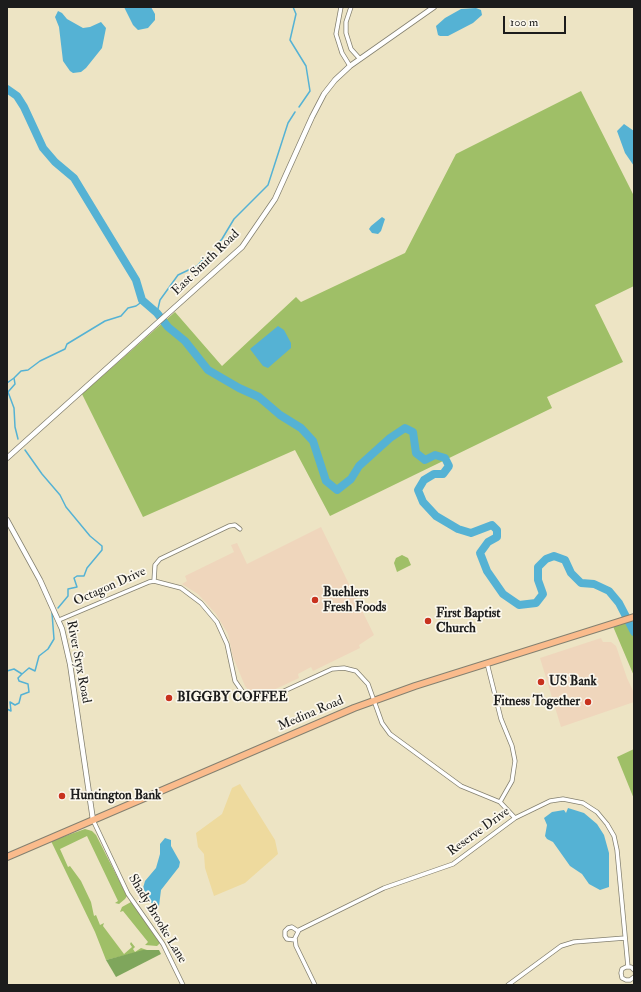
<!DOCTYPE html>
<html>
<head>
<meta charset="utf-8">
<style>
  body { margin:0 }
  #map { position:relative; width:641px; height:992px; overflow:hidden; background:#ede4c4; font-family:"IM FELL Double Pica",serif }
  canvas { display:block }
  .frame { position:absolute; inset:0; border:8px solid #1c1c1c; pointer-events:none }
  .scale { position:absolute; left:503px; top:16px; width:63px; height:18px; box-sizing:border-box; border:2px solid #1c1c1c; border-top:0; padding-left:5px; font-size:12px; line-height:14px; white-space:nowrap; color:#1c1c1c; -webkit-text-stroke:3px #fbf7ec; paint-order:stroke }
</style>
</head>
<body>
<div id="map">
<canvas width="641" height="992"></canvas>
<div class="frame"></div>
<div class="scale">100 m</div>
</div>
<script>
const g = document.querySelector('canvas').getContext('2d');
g.lineJoin = 'round';
function fillPath(path, color) { g.fillStyle = color; g.fill(path, 'evenodd'); }
const poly = rows => new Path2D(rows.map(r => 'M' + r).join(''));
function trace(path, color, width, dash) { g.strokeStyle = color; g.lineWidth = width; g.lineCap = dash ? 'butt' : 'round'; g.setLineDash(dash || []); g.stroke(path); }
function write(font, color, halo, rows, align = 'center') {
  g.font = font + ' "IM FELL Double Pica",serif'; g.lineWidth = 3.5; g.setLineDash([]); g.textBaseline = 'middle'; g.strokeStyle = halo; g.fillStyle = color; for (const [text, x, y, turn = 0] of rows) {
    g.save(); g.translate(x, y); g.rotate((+turn || 0) * Math.PI / 180); g.textAlign = isNaN(turn) ? turn : align; if (halo) g.strokeText(text, 0, 0); g.fillText(text, 0, 0); g.restore();
  }
}
fillPath(poly([
  [321,527,374,635,359,645,360,648,313,671,311,667,298,674,299,678,263,695,256,694,249,691,245,686,233,657,228,634,216,614,198,594,182,584,187,581,185,576,234,552,231,545,237,543,247,564],
  [601,638,603,642,611,642,616,646,627,678,634,693,634,702,561,727,540,658]
]), '#efd6bc');
fillPath(poly([
  [581,91,634,196,634,286,595,305,623,362,547,397,552,408,330,516,295,450,143,517,82,394,175,312,222,366,296,297,301,302,405,253,456,154],
  [402,555,408,558,411,565,397,572,394,563,396,558],
  [634,617,634,676,612,624],
  [634,749,634,799,617,757],
  [85,829,92,831,96,835,127,896,125,899,119,904,115,903,118,901,87,836,60,849,68,867,70,866,81,881,91,902,94,916,96,915,100,925,104,923,103,926,124,954,132,947,130,944,131,942,135,947,133,949,135,952,141,948,147,950,106,960,95,932,51,841],
  [131,902,160,943,157,946,145,945,148,942,123,911,120,912,122,907]
]), '#9fbf67');
fillPath(poly([
  [143,950,159,950,161,954,116,977,106,960]
]), '#7fa65c');
fillPath(poly([
  [240,784,275,840,278,854,245,883,214,896,205,868,204,854,198,847,196,833,222,814,232,788]
]), '#eeda9e');
fillPath(poly([
  [124,7,151,7,155,14,155,20,148,28,138,30,133,25],
  [476,8,481,10,482,15,473,23,448,36,440,36,438,35,436,26,445,18,461,9],
  [58,11,62,13,67,19,83,28,90,27,101,22,106,28,102,48,86,68,81,72,73,73,70,71,63,61,59,27,55,17],
  [624,124,634,131,634,166,625,153,617,131],
  [382,217,385,219,381,231,378,234,372,233,369,229,371,226],
  [278,326,284,330,291,343,291,348,268,368,263,366,250,349],
  [568,808,584,813,597,824,604,835,609,853,609,887,600,890,589,884,582,874,570,866,553,842,547,839,545,836,547,825,544,818,552,812,564,810,566,813],
  [165,838,171,840,171,846,180,862,179,867,161,890,159,906,155,909,143,888,145,881,156,868,160,854,160,844]
]), '#55b2d4');
trace(poly([
  [293,7,296,14,290,40,306,66,310,91,299,107],
  [215,247,222,239,234,219,268,185,288,123,295,112],
  [157,313,160,300,178,275,197,266,210,252],
  [7,383,14,378],
  [18,439,15,427,14,408,8,392,15,384,14,378,21,371,28,370,40,361,65,349,67,344,105,321,121,316,128,308,136,306,143,301],
  [25,450,42,474,60,495,66,507,90,536,102,546,102,550,87,568,84,576,77,576,74,578,77,587,68,589,68,596,58,608],
  [7,671,14,669,22,674,29,668,35,671,39,656,48,649,54,639,52,613],
  [7,709,11,711,10,702,15,705,19,703,21,695,29,692,28,684,19,681,18,678,22,674]
]), '#55b2d4', 1.5);
trace(poly([
  [7,89,17,96,24,107,43,148,55,162,74,178,136,280,142,300,157,313,168,327,185,341,208,370,239,388,259,397,280,415,301,428,313,441,326,481,337,490,351,479,359,466,390,438,405,428,413,432,416,453,425,460,435,455,445,458,449,466,443,474,434,474,424,480,418,490,423,502,436,516,458,529,471,533,492,525,497,530,497,537,488,542,480,553,487,571,503,594,519,605,536,603,543,594,538,580,538,567,546,559,554,556,565,560,571,573,581,583,594,584,609,591,619,603,634,632]
]), '#55b2d4', 8);
const minor = poly([
  [341,7,336,34,342,53,350,66],
  [351,7,346,22,346,33,351,49,360,59],
  [154,581,155,565,160,559,229,526,235,525,240,529],
  [59,620,149,582,154,581,181,588,201,603,217,622,227,644,235,681,244,694,256,699,269,698,332,669,344,668,356,671,368,684,382,723,390,734,461,786,500,802,515,818],
  [487,663,501,719,512,746,515,761,512,781,500,802],
  [93,820,128,894,163,944,183,985],
  [295,940,287,939,285,936,285,931,288,928,292,927,298,931],
  [634,970,631,967,626,967,622,969,621,973,622,978,626,980,630,980,634,977],
  [315,985,296,946,295,938,299,930,384,888,453,864,515,818,550,801,563,799,583,803,597,812,607,824,614,836,617,850,628,967],
  [508,985,561,946,574,942,625,938]
]);
const tertiary = poly([
  [7,458,242,247,275,199,312,117,324,94,335,80,350,66,434,7],
  [7,520,40,580,62,629,70,664,93,820]
]);
const trunk = poly([
  [7,857,354,708,415,686,634,617]
]);
trace(minor, '#848070', 5);
trace(tertiary, '#848070', 6);
trace(trunk, '#848070', 8);
trace(minor, '#fff', 3.5);
trace(tertiary, '#fff', 4.5);
trace(trunk, '#fabb8c', 6);
for (const [x, y, r, color] of [
  [315,600,4,"#c8321e"],
  [428,621,4,"#c8321e"],
  [541,682,4,"#c8321e"],
  [169,698,4,"#c8321e"],
  [588,702,4,"#c8321e"],
  [62,796,4,"#c8321e"]
]) { const dot = new Path2D(); dot.arc(x, y, r, 0, 2 * Math.PI); g.fillStyle = color; g.fill(dot); trace(dot, '#fbf7ec', 1.5); }
write('13px', '#1c1c1c', '#fbf7ec', [
  ["East Smith Road",206,263,-44],
  ["Octagon Drive",110,587,-24],
  ["River Styx Road",78,662,79],
  ["Medina Road",311,714,-23],
  ["Reserve Drive",479,832,-36],
  ["Shady Brooke Lane",157,919,59]
]);
write('bold 13px', '#1c1c1c', '#fbf7ec', [
  ["Buehlers",323,593],
  ["Fresh Foods",323,608],
  ["First Baptist",436,614],
  ["Church",436,629],
  ["US Bank",549,682],
  ["BIGGBY COFFEE",177,698],
  ["Fitness Together",580,702,"right"],
  ["Huntington Bank",70,796]
], 'left');
</script>
</body>
</html>
